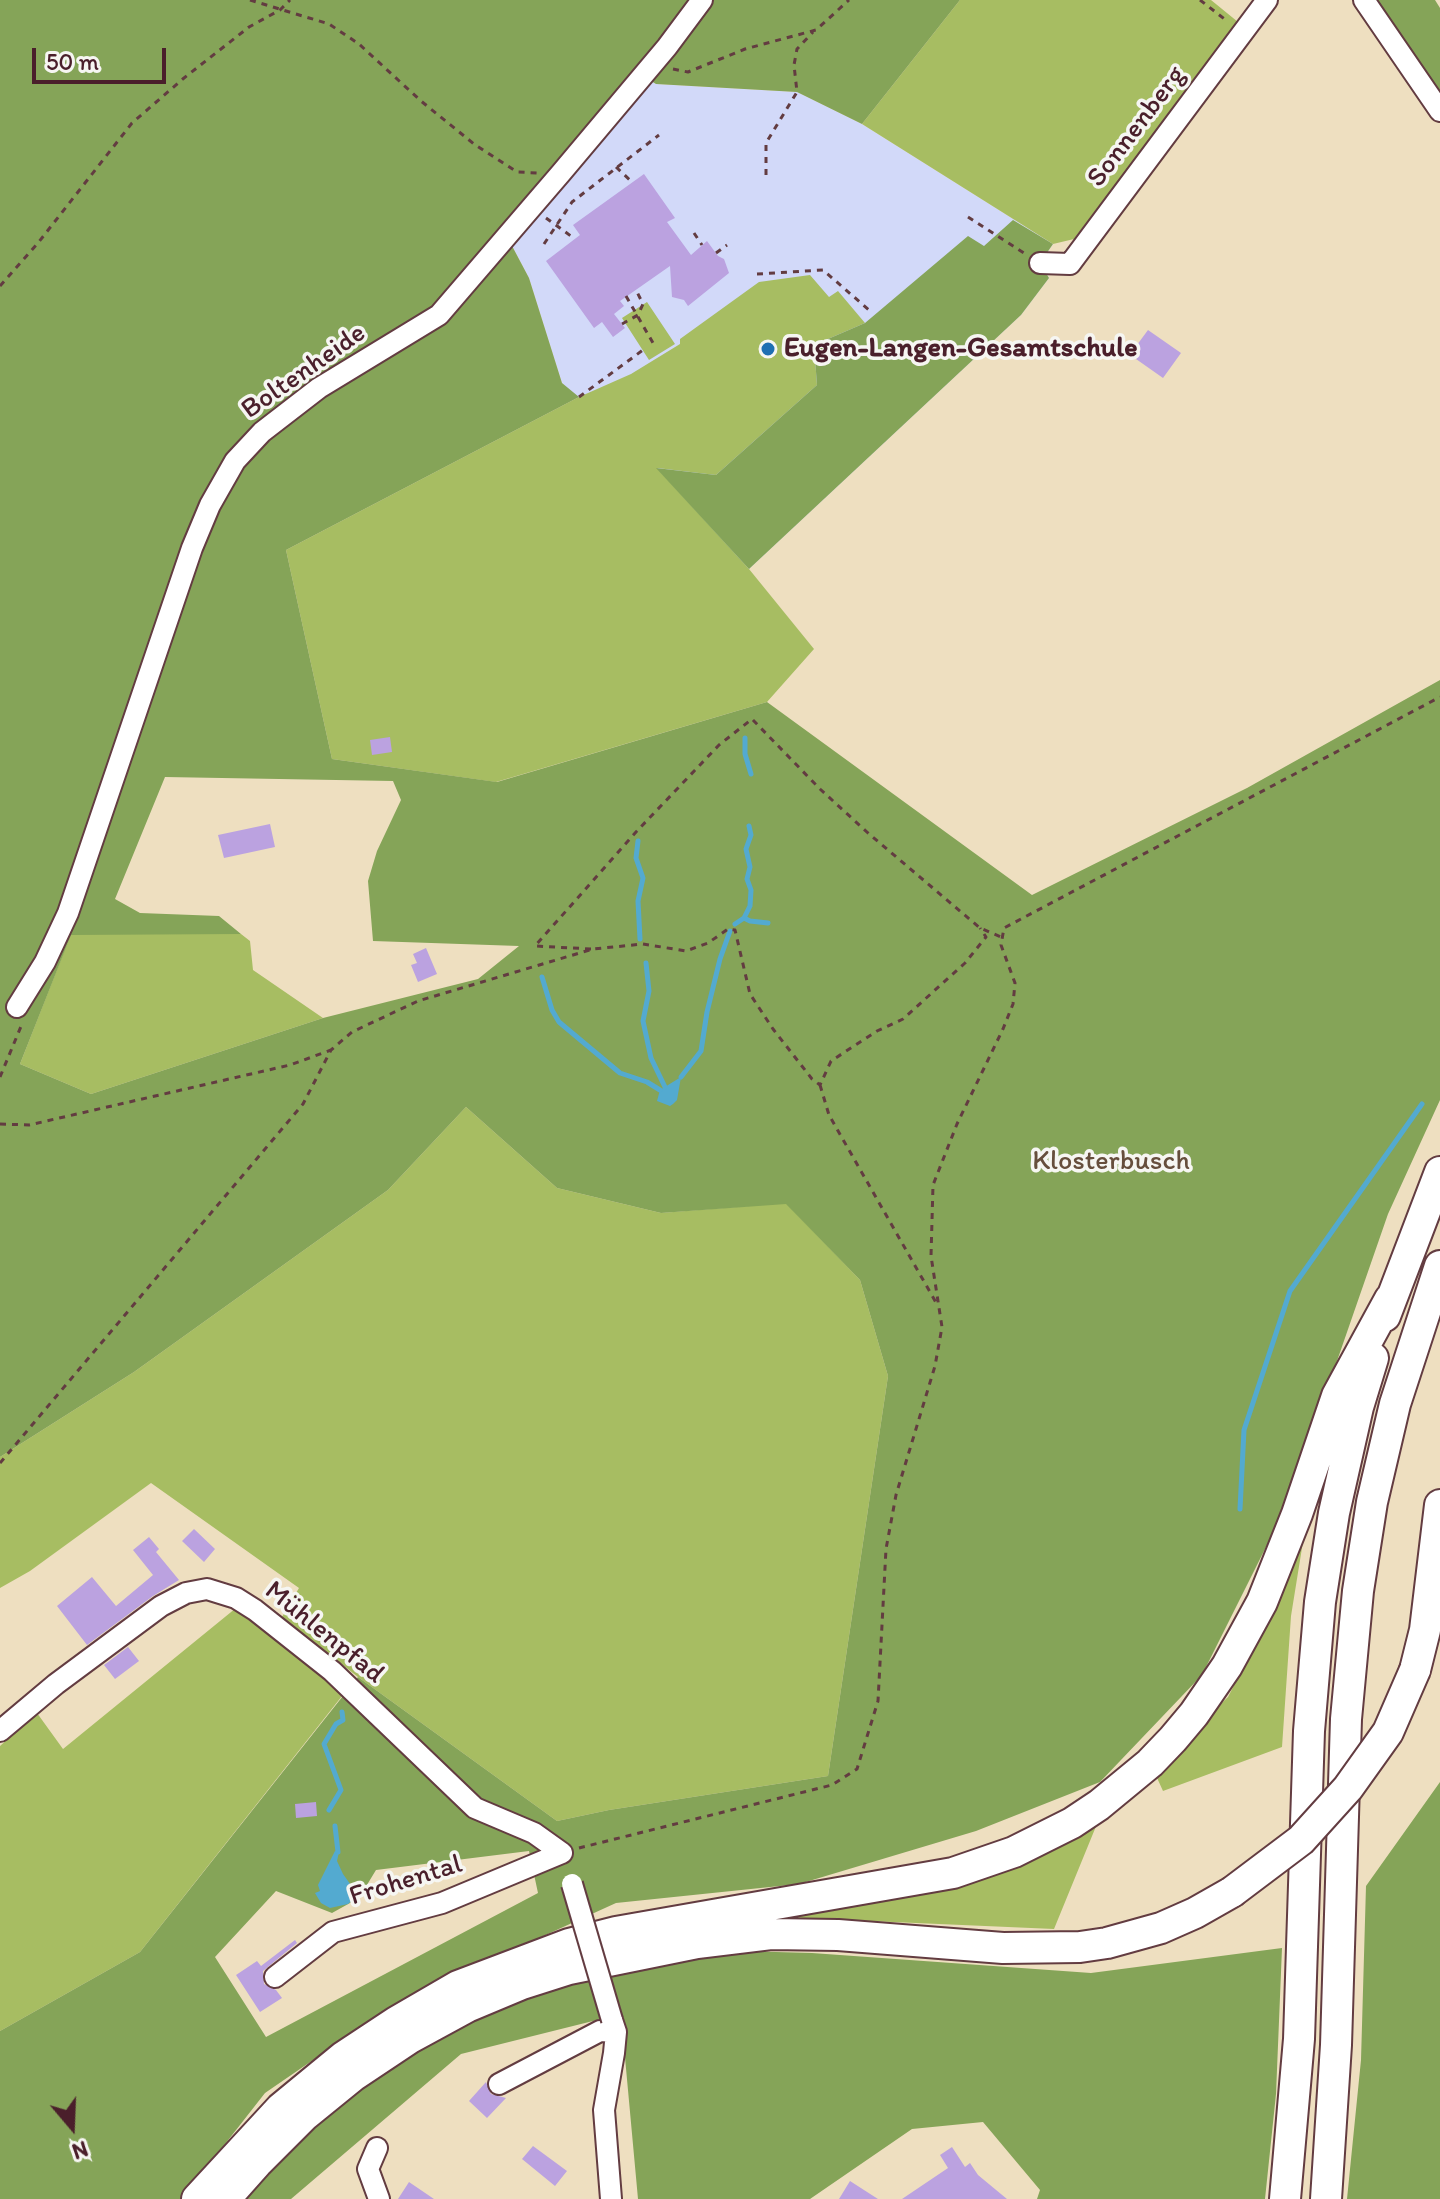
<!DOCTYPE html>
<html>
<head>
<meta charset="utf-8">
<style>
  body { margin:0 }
  #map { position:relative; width:1440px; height:2199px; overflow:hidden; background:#eedfc0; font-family:Itim,sans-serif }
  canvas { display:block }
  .north { position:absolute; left:32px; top:2087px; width:80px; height:80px; -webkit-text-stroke:6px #f6f6f2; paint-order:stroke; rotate:161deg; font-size:22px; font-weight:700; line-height:32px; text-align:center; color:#4a1f2b }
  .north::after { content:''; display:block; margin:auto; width:28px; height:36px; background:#4a1f2b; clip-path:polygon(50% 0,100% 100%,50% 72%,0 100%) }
  .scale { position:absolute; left:32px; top:48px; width:134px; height:36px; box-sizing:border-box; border:4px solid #4a1f2b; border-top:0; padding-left:10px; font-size:24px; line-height:28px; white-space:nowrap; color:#4a1f2b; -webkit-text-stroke:6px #f6f6f2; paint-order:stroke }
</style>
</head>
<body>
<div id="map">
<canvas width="1440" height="2199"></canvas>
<div class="north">N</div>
<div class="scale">50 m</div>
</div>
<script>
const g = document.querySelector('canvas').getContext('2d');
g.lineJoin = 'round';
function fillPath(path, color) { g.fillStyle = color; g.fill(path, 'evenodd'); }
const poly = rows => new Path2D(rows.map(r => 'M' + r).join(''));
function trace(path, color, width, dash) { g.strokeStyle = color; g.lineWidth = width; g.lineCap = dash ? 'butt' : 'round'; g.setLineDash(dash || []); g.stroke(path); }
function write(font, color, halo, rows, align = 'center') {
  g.font = font + ' Itim,sans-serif'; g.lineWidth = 7; g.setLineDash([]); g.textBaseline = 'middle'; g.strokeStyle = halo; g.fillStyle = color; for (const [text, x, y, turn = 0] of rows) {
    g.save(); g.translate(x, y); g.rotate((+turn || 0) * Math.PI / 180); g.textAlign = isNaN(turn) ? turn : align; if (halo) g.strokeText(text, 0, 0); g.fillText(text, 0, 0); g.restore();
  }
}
fillPath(poly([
  [647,78,656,84,797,92,862,124,1053,244,1040,263,1049,278,1021,315,749,569,562,383,529,278,511,244]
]), '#d2d9f9');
fillPath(poly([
  [960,0,1211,0,1238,22,1074,239,1053,244,862,124],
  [810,275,829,297,838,291,865,323,814,345,817,385,716,475,657,468,749,569,814,649,767,702,496,782,332,759,286,550,579,397,631,374,680,344,680,339,759,282],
  [647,302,675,344,649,360,622,318],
  [71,934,241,934,250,941,253,970,323,1018,91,1094,20,1064],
  [466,1107,557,1188,661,1213,786,1203,860,1280,888,1376,828,1776,609,1810,557,1821,358,1677,282,1617,299,1588,151,1483,30,1571,0,1588,0,1457,134,1372,388,1190],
  [1306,1523,1291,1616,1282,1747,1163,1791,1153,1769,1228,1697,1270,1615],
  [236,1608,291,1646,342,1696,140,1952,0,2031,0,1746,37,1713,63,1749],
  [1099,1819,1054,1929,778,1917]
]), '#a7bd62');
fillPath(poly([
  [0,0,960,0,862,124,797,92,656,84,648,79,511,244,529,278,562,383,579,397,286,550,332,759,497,782,767,702,1032,895,1247,788,1440,680,1440,1100,1388,1214,1287,1505,1202,1675,1100,1782,976,1831,799,1884,616,1903,396,2003,265,2093,182,2199,0,2199,0,2031,140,1952,358,1677,557,1821,609,1810,828,1776,888,1376,860,1280,786,1204,661,1213,557,1188,466,1107,388,1190,134,1372,0,1457],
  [165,777,393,781,401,800,377,851,368,881,373,941,519,946,478,979,323,1018,91,1094,20,1064,71,935,241,934,219,916,140,913,115,899],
  [529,1851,538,1893,266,2037,215,1957,276,1891,332,1913,359,1898,376,1870],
  [1374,0,1435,0,1440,8,1440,91],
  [1013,220,1053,244,1040,263,1049,278,1021,315,749,569,656,468,716,475,817,385,814,345,865,323,968,236,984,246],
  [1440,1782,1440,2199,1347,2199,1361,2060,1366,1886],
  [1282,1948,1276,2094,1265,2199,1037,2199,1040,2190,983,2122,912,2129,810,2199,638,2199,621,2014,461,2054,291,2199,242,2199,346,2090,475,2014,614,1972,704,1950,812,1953,1091,1973]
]), '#85a458');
fillPath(poly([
  [681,1077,677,1100,673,1104,670,1106,657,1101,660,1090],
  [335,1851,339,1852,337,1861,343,1874,358,1895,348,1904,330,1908,321,1903,315,1893,320,1891,318,1885]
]), '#53aad0');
trace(poly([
  [745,738,745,754,751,774],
  [638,841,636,858,643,878,638,901,640,939],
  [744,918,750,921,768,923],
  [735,924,744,918,750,906,751,890,747,879,750,867,746,849,751,835,749,826],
  [646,963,649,991,643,1021,651,1058,665,1087],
  [542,977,552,1010,559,1022,620,1073,647,1082,660,1090],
  [681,1077,701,1051,707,1012,720,959,730,931],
  [1240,1509,1244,1430,1290,1291,1422,1104],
  [329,1810,341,1790,324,1744,336,1724,343,1720,342,1712],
  [335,1826,338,1852]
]), '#53aad0', 5);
fillPath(poly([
  [644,174,675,218,667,222,691,255,707,241,718,256,724,259,729,273,688,306,684,300,672,297,670,266,620,301,624,306,614,314,625,328,613,337,602,322,594,328,546,261,580,235,573,225],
  [1148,330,1181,353,1163,378,1136,359,1140,353,1134,349],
  [390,737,392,752,372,755,370,740],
  [270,824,275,847,224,858,218,835],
  [426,948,437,974,418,982,411,965,417,963,413,954],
  [194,1529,215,1549,204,1562,182,1541],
  [149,1537,159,1549,156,1552,179,1580,153,1596,87,1645,57,1606,92,1577,116,1606,153,1575,133,1550],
  [128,1647,139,1661,115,1679,104,1665],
  [316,1802,317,1816,296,1818,295,1804],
  [295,1940,297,1943,263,1971,264,1984,276,1990,282,1998,260,2012,236,1975,257,1961,261,1966],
  [486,2082,491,2094,506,2098,487,2118,469,2101],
  [533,2146,567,2171,555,2186,522,2159],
  [952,2147,965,2167,970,2163,978,2175,1007,2199,902,2199,948,2168,940,2155],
  [850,2181,878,2199,839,2199],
  [409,2182,434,2199,398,2199]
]), '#bba2e0');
const minor = poly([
  [1364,0,1440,111],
  [1040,263,1070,264,1267,0],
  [17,1007,45,962,68,913,192,548,210,505,235,461,262,432,319,388,439,315,561,173,667,47,702,0],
  [0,1731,56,1684,161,1606,186,1593,207,1589,236,1598,255,1610,332,1671,475,1808,534,1833,562,1853],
  [275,1977,333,1932,442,1903,562,1853],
  [499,2084,600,2031,616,2032],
  [377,2148,368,2169,379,2199],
  [611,2199,604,2110,614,2053,616,2032,612,2020]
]);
const highway = poly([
  [1385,1316,1440,1172],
  [1415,1670,1425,1630,1440,1505],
  [197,2199,281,2108,343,2057,396,2022,458,1986,569,1944,616,1932,953,1873,1014,1852,1072,1823,1099,1805,1150,1763,1173,1739,1194,1714,1227,1666,1262,1602,1297,1514,1337,1396,1390,1299],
  [225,2199,257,2163,305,2115,353,2076,410,2038,467,2007,522,1984,569,1969,697,1943,771,1934,838,1935,1003,1948,1080,1947,1107,1943,1161,1928,1195,1913,1232,1892],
  [1285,2199,1299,2039,1309,1731,1320,1602,1334,1513,1358,1407,1373,1358],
  [1326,2199,1336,2045,1346,1719,1358,1591,1372,1502,1395,1404,1440,1266]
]);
trace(minor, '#633c41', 24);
trace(highway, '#633c41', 34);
trace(poly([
  [250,0,329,24,359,44,421,101,474,144,517,172,538,173],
  [1200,0,1227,21],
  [673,69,688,72,745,49,816,30,849,0],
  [616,167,632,182],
  [766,175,766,143,797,92,794,65,797,49,813,32],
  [968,217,1024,253],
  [546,218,575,239],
  [694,233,702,245],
  [544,244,572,202,659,135],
  [716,253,727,245],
  [757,274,823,270,869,310],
  [0,286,38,243,132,123,184,78,249,27,280,10,290,0],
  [626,296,653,343],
  [622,324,638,315,643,304,636,290],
  [579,397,643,350],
  [591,949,535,946,636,832,719,745,752,719,820,789,868,833,980,928,1001,937],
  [0,1077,22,1024],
  [820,1085,829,1115,938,1306],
  [0,1124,29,1125,290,1065,331,1050],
  [0,1463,303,1104,331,1050,352,1032,418,1001,593,949,643,944,686,951,708,943,728,929,735,930,750,994,773,1029,812,1079,820,1085,831,1061,877,1031,903,1019,965,963,986,937,980,928],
  [579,1848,832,1785,857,1769,878,1701,886,1549,896,1495,935,1366,942,1327,931,1256,933,1185,957,1124,1003,1029,1013,1004,1015,983,1001,945,1004,928,1440,697]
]), '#633c41', 3, [6, 6]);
trace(minor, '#fff', 20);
trace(highway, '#fff', 30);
const minorBridge = poly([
  [572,1884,612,2020]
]);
const highwayBridge = poly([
  [1232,1892,1301,1840,1348,1788,1388,1732,1415,1670]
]);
trace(minorBridge, '#633c41', 24, []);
trace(highwayBridge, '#633c41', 34, []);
trace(minorBridge, '#fff', 20);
trace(highwayBridge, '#fff', 30);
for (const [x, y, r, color] of [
  [768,349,8,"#1f6fb2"]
]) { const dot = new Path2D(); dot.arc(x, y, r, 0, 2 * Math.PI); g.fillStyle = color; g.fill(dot); trace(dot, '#f6f6f2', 3); }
write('28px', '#4a1f2b', '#f6f6f2', [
  ["Sonnenberg",1137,127,-53],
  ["Boltenheide",304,372,-35],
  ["Mühlenpfad",324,1633,39],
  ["Frohental",406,1881,-17]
]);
write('bold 28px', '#4a1f2b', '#f6f6f2', [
  ["Eugen-Langen-Gesamtschule",784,349]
], 'left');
write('28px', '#664e3c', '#f6f6f2', [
  ["Klosterbusch",1111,1162]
]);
</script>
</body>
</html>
